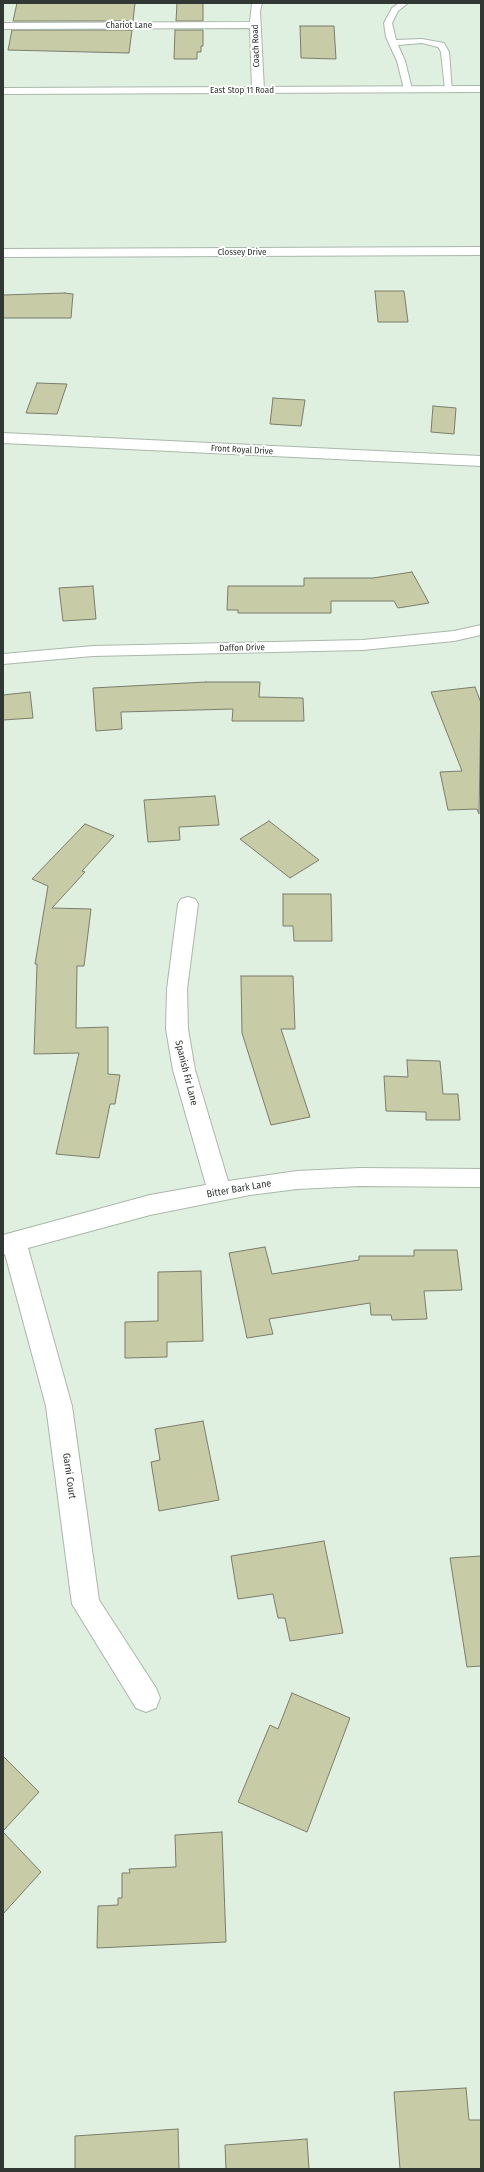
<!DOCTYPE html>
<html>
<head>
<meta charset="utf-8">
<style>
  body { margin:0 }
  #map { position:relative; width:484px; height:2172px; overflow:hidden; background:#dfefe0; font-family:"Fira Sans Condensed",sans-serif }
  canvas { display:block }
  .frame { position:absolute; inset:0; border:4px solid #313732; pointer-events:none }
</style>
</head>
<body>
<div id="map">
<canvas width="484" height="2172"></canvas>
<div class="frame"></div>
</div>
<script>
const g = document.querySelector('canvas').getContext('2d');
g.lineJoin = 'round';
function fillPath(path, color) { g.fillStyle = color; g.fill(path, 'evenodd'); }
const poly = rows => new Path2D(rows.map(r => 'M' + r).join(''));
function trace(path, color, width, dash) { g.strokeStyle = color; g.lineWidth = width; g.lineCap = dash ? 'butt' : 'round'; g.setLineDash(dash || []); g.stroke(path); }
function write(font, color, halo, rows, align = 'center') {
  g.font = font + ' "Fira Sans Condensed",sans-serif'; g.lineWidth = 4; g.setLineDash([]); g.textBaseline = 'middle'; g.strokeStyle = halo; g.fillStyle = color; for (const [text, x, y, turn = 0] of rows) {
    g.save(); g.translate(x, y); g.rotate((+turn || 0) * Math.PI / 180); g.textAlign = isNaN(turn) ? turn : align; if (halo) g.strokeText(text, 0, 0); g.fillText(text, 0, 0); g.restore();
  }
}
const building = poly([
  [17,3,135,3,133,21,13,21,17,3],
  [177,3,203,3,203,21,176,21,177,3],
  [300,26,334,26,336,59,301,58,300,26],
  [12,30,132,30,129,53,8,50,12,30],
  [175,30,203,30,203,46,201,46,201,52,197,52,197,59,174,59,175,30],
  [375,291,404,291,408,322,378,322,375,291],
  [65,293,73,294,71,318,3,318,3,295,65,293],
  [37,383,67,384,57,414,26,413,37,383],
  [273,398,305,400,301,426,270,424,273,398],
  [433,406,456,408,454,434,431,432,433,406],
  [412,572,429,603,398,608,394,601,331,601,331,613,238,613,238,610,227,610,228,586,304,586,304,578,373,578,412,572],
  [93,586,96,619,63,621,59,588,93,586],
  [206,682,260,682,259,697,303,698,304,721,232,721,233,709,121,712,122,729,96,731,93,688,206,682],
  [475,687,481,703,479,814,477,809,448,810,440,772,462,771,431,692,475,687],
  [30,692,33,718,3,720,3,695,30,692],
  [215,796,219,825,179,827,180,840,148,842,144,800,215,796],
  [269,821,319,860,290,878,240,839,269,821],
  [85,824,114,836,82,871,85,872,52,908,91,909,84,966,77,966,76,1028,108,1027,108,1074,120,1075,115,1104,110,1104,99,1158,56,1154,79,1053,34,1054,37,964,35,964,48,886,32,879,85,824],
  [283,894,331,894,332,941,294,941,293,926,283,926,283,894],
  [241,976,293,976,295,1029,281,1029,310,1117,271,1125,242,1033,241,976],
  [407,1060,440,1061,443,1094,458,1094,460,1120,426,1120,426,1112,386,1111,384,1076,408,1077,407,1060],
  [265,1247,272,1274,359,1260,359,1256,414,1256,414,1250,457,1250,462,1290,424,1291,427,1319,392,1320,391,1315,371,1315,370,1303,269,1319,273,1334,247,1338,229,1253,265,1247],
  [201,1271,203,1341,167,1342,167,1357,125,1358,125,1322,158,1321,158,1272,201,1271],
  [203,1421,219,1500,159,1511,151,1462,160,1460,155,1429,203,1421],
  [324,1541,343,1633,290,1641,285,1618,278,1618,273,1594,238,1599,231,1556,324,1541],
  [481,1556,481,1666,467,1667,450,1558,481,1556],
  [292,1693,350,1718,307,1832,238,1802,270,1725,278,1729,292,1693],
  [3,1756,39,1792,3,1831,3,1756],
  [3,1832,41,1872,3,1914,3,1832],
  [222,1832,226,1942,97,1948,98,1906,118,1905,118,1898,122,1898,122,1873,130,1873,129,1869,176,1867,175,1835,222,1832],
  [466,2088,469,2120,481,2120,481,2169,400,2169,394,2092,466,2088],
  [178,2129,179,2169,75,2169,75,2136,178,2129],
  [307,2139,309,2169,226,2169,225,2145,307,2139]
]);
fillPath(building, '#c7cba6');
trace(building, '#7b7d6b', 1);
const lane = poly([
  [399,3,408,3,398,11,392,23,396,40,422,39,444,43,449,52,452,91,445,89,441,52,438,47,422,43,398,45,405,61,412,89,408,92,404,89,397,61,386,37,384,23,392,8,399,3]
]);
const street = poly([
  [252,3,262,3,260,11,264,90,258,93,252,90,250,28,3,29,3,23,250,22,252,3],
  [481,247,481,255,3,257,3,249,481,247],
  [3,433,481,456,481,466,3,443,3,433],
  [481,625,481,635,454,641,363,650,93,656,3,664,3,654,93,646,363,640,454,631,481,625],
  [188,897,195,899,198,904,187,989,188,1029,195,1070,228,1181,297,1171,360,1168,481,1169,481,1187,360,1186,297,1189,250,1195,150,1215,28,1248,72,1406,99,1600,156,1688,160,1698,156,1708,146,1712,136,1708,72,1604,46,1406,5,1254,3,1255,3,1235,150,1195,206,1185,173,1070,166,1029,167,989,178,904,181,899,188,897]
]);
const secondary = poly([
  [481,86,481,92,3,94,3,88,481,86]
]);
trace(lane, '#a9b8aa', 2);
trace(street, '#a9b8aa', 2);
trace(secondary, '#a9b8aa', 2);
fillPath(lane, '#fff');
fillPath(street, '#fff');
fillPath(secondary, '#fff');
write('9px', '#313732', '#fff', [
  ["Chariot Lane",129,25],
  ["Coach Road",256,46,-92],
  ["East Stop 11 Road",242,90],
  ["Clossey Drive",242,252],
  ["Front Royal Drive",242,450,3],
  ["Daffon Drive",242,648,-1]
]);
write('10px', '#313732', '#fff', [
  ["Spanish Fir Lane",186,1073,76],
  ["Bitter Bark Lane",239,1189,-10],
  ["Garni Court",69,1476,82]
]);
</script>
</body>
</html>
